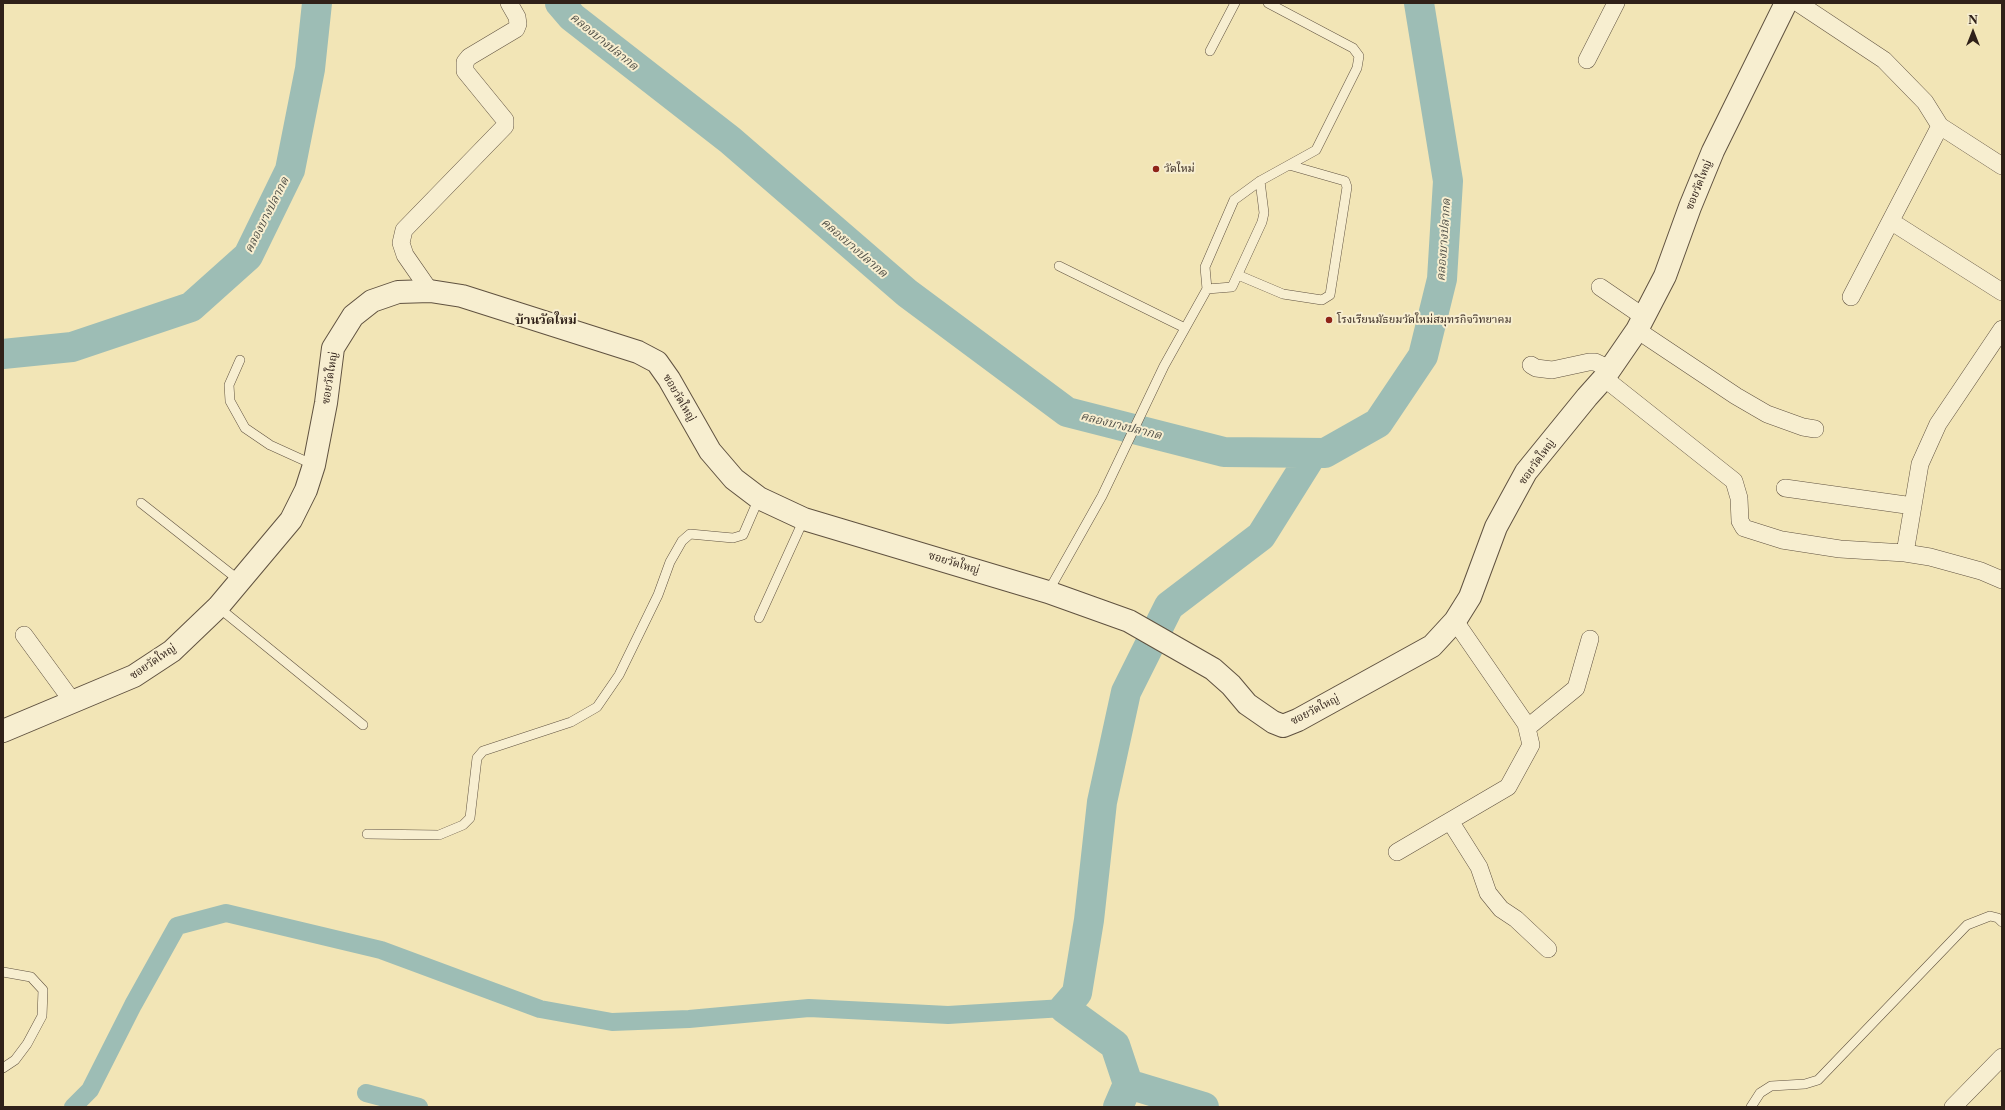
<!DOCTYPE html>
<html>
<head>
<meta charset="utf-8">
<style>
  body { margin:0 }
  #map { position:relative; width:2005px; height:1110px; overflow:hidden; background:#f2e5b6; font-family:"Libre Caslon Text",serif }
  canvas { display:block }
  .frame { position:absolute; inset:0; border:4px solid #302119; pointer-events:none }
  .north { position:absolute; left:1953px; top:12px; width:40px; height:40px; -webkit-text-stroke:3px #f7eed0; paint-order:stroke; rotate:0deg; font-size:11px; font-weight:700; line-height:16px; text-align:center; color:#302119 }
  .north::after { content:''; display:block; margin:auto; width:14px; height:18px; background:#302119; clip-path:polygon(50% 0,100% 100%,50% 72%,0 100%) }
</style>
</head>
<body>
<div id="map">
<canvas width="2005" height="1110"></canvas>
<div class="frame"></div>
<div class="north">N</div>
</div>
<script>
const g = document.querySelector('canvas').getContext('2d');
g.lineJoin = 'round';
const poly = rows => new Path2D(rows.map(r => 'M' + r).join(''));
function trace(path, color, width, dash) { g.strokeStyle = color; g.lineWidth = width; g.lineCap = dash ? 'butt' : 'round'; g.setLineDash(dash || []); g.stroke(path); }
function write(font, color, halo, rows, align = 'center') {
  g.font = font + ' "Libre Caslon Text","Noto Serif Thai",serif'; g.lineWidth = 4; g.setLineDash([]); g.textBaseline = 'middle'; g.strokeStyle = halo; g.fillStyle = color; for (const [text, x, y, turn = 0] of rows) {
    g.save(); g.translate(x, y); g.rotate((+turn || 0) * Math.PI / 180); g.textAlign = isNaN(turn) ? turn : align; if (halo) g.strokeText(text, 0, 0); g.fillText(text, 0, 0); g.restore();
  }
}
trace(poly([
  [366,1093,419,1107],
  [73,1107,90,1090,133,1005,177,926,226,913,381,950,540,1009,612,1022,689,1019,809,1008,948,1015,1064,1008]
]), '#9dbdb5', 18);
trace(poly([
  [560,3,572,17,730,140,907,293,1067,412,1224,452,1325,453,1378,423,1423,356,1442,279,1448,181,1419,3],
  [3,354,72,347,191,307,248,256,290,170,310,69,317,3],
  [1128,1084,1204,1107],
  [1118,1107,1128,1084,1115,1045,1064,1008,1077,993,1089,920,1102,802,1126,692,1169,606,1261,536,1313,453]
]), '#9dbdb5', 30);
const service = poly([
  [1210,51,1235,3],
  [1059,266,1185,328],
  [1238,275,1283,294,1322,300,1330,295,1347,187,1345,181,1289,165],
  [1207,289,1232,287,1262,222,1264,213,1260,181],
  [240,360,229,385,230,401,245,428,270,445,314,465],
  [141,503,240,581],
  [1048,592,1102,496,1164,366,1207,289,1205,267,1234,200,1260,181,1316,150,1357,68,1359,56,1353,48,1268,3],
  [218,607,363,725],
  [759,618,804,519],
  [367,834,439,835,463,825,470,818,477,758,483,751,571,722,597,707,619,675,658,595,670,562,682,541,690,534,733,538,743,535,759,498],
  [3,972,31,977,43,990,42,1016,27,1044,15,1060,3,1068],
  [1751,1107,1760,1093,1771,1086,1805,1084,1818,1080,1967,925,1990,916,1998,918,2002,922]
]);
const minor = poly([
  [1798,3,1884,60,1925,102,1940,126,2002,166],
  [1587,60,1616,3],
  [1892,222,2002,292],
  [1600,287,1644,317],
  [430,291,405,255,401,243,404,230,505,126,505,120,465,71,465,62,469,57,516,29,518,24,517,17,509,3],
  [1851,297,1940,126],
  [1637,330,1736,396,1767,414,1803,427,1815,429],
  [1531,365,1536,368,1552,370,1589,362,1595,362,1610,369],
  [1604,378,1734,481,1739,498,1740,521,1744,528,1782,540,1840,549,1905,553,1930,557,1981,571,2002,580],
  [1785,488,1913,506],
  [1905,553,1920,464,1938,424,2002,329],
  [24,635,73,702],
  [1527,728,1576,688,1590,639],
  [1450,821,1479,867,1488,893,1501,909,1516,919,1548,949],
  [1397,852,1508,787,1531,745,1526,724,1455,621],
  [1953,1107,2002,1057]
]);
const tertiary = poly([
  [3,731,134,676,172,651,218,607,291,520,306,490,314,465,326,403,333,348,353,316,372,301,398,292,430,291,462,296,638,352,657,362,669,379,710,451,734,479,759,498,804,519,1048,592,1129,621,1213,669,1231,685,1247,704,1273,722,1283,726,1298,720,1432,646,1455,621,1470,597,1496,527,1526,472,1587,397,1604,378,1637,330,1665,276,1690,207,1713,151,1786,3]
]);
trace(service, '#605240', 10);
trace(minor, '#605240', 18);
trace(tertiary, '#605240', 24);
trace(service, '#f7eed0', 9);
trace(minor, '#f7eed0', 17);
trace(tertiary, '#f7eed0', 22);
for (const [x, y, r, color] of [
  [1156,169,4,"#8f2418"],
  [1329,320,4,"#8f2418"]
]) { const dot = new Path2D(); dot.arc(x, y, r, 0, 2 * Math.PI); g.fillStyle = color; g.fill(dot); trace(dot, '#f7eed0', 1.5); }
write('11px', '#302119', '#f7eed0', [
  ["วัดใหม่",1164,169],
  ["โรงเรียนมัธยมวัดใหม่สมุทรกิจวิทยาคม",1337,320]
], 'left');
write('11px', '#302119', '#f7eed0', [
  ["ซอยวัดใหญ่",1699,185,-68],
  ["ซอยวัดใหญ่",330,378,-81],
  ["ซอยวัดใหญ่",679,398,60],
  ["ซอยวัดใหญ่",1537,462,-54],
  ["ซอยวัดใหญ่",954,563,17],
  ["ซอยวัดใหญ่",153,662,-34],
  ["ซอยวัดใหญ่",1315,710,-27]
]);
write('italic 12px', '#515048', '#f7eed0', [
  ["คลองบางปลากด",604,42,39],
  ["คลองบางปลากด",267,215,-63],
  ["คลองบางปลากด",1444,240,-86],
  ["คลองบางปลากด",854,248,41],
  ["คลองบางปลากด",1121,426,14]
]);
write('bold 13px', '#302119', '#f7eed0', [
  ["บ้านวัดใหม่",546,320]
]);
</script>
</body>
</html>
